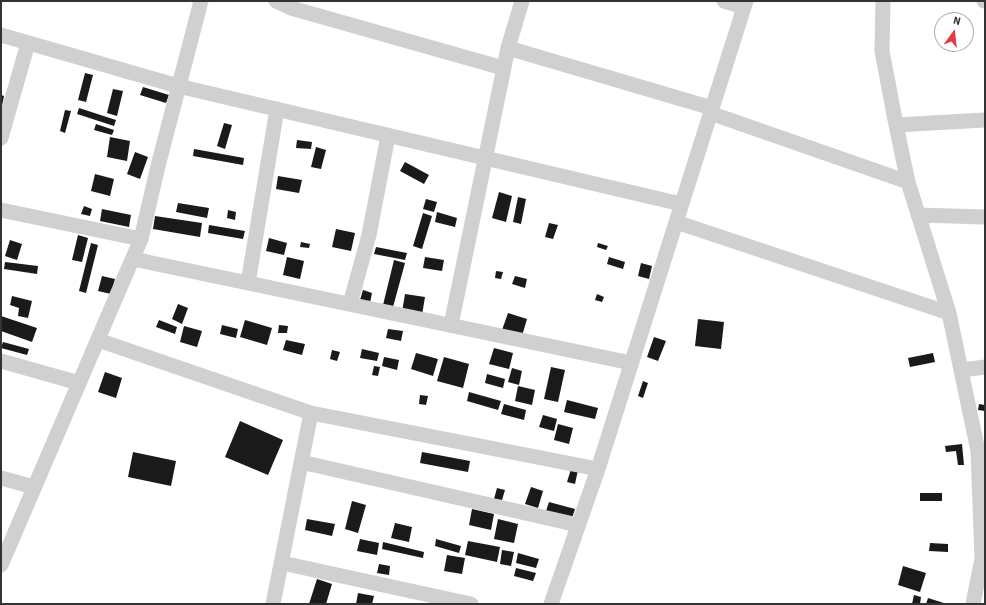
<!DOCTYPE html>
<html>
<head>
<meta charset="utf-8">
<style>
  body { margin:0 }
  #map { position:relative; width:986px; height:605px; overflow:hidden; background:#fff; font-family:"Source Sans 3",sans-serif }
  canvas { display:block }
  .frame { position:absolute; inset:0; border:2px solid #333; pointer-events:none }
  .north { position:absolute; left:934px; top:12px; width:40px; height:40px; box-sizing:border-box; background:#fff; border:1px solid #adadad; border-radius:50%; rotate:15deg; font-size:11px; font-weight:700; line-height:16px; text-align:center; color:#333 }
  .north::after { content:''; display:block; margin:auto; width:14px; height:18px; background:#e63946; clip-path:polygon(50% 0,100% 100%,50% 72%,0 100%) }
</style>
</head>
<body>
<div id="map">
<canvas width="986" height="605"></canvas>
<div class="frame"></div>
<div class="north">N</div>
</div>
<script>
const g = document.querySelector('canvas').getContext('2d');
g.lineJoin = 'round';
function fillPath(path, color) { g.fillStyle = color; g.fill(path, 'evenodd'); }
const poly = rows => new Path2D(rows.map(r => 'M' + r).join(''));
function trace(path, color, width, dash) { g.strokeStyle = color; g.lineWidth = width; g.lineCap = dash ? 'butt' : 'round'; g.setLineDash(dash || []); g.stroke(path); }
fillPath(poly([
  [85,73,93,75,86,102,78,100],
  [143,87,169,95,166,103,140,95],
  [113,89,123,91,117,116,107,113],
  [1,95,4,96,2,106,1,106],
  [79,108,116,120,114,126,77,114],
  [65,110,71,111,65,133,60,131],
  [224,123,232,125,225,149,217,146],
  [96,124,114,130,112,135,94,130],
  [110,137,130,141,127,161,107,157],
  [297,140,312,142,311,149,296,148],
  [316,147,326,150,321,169,311,167],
  [194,149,244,158,243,165,193,156],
  [135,152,148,157,140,179,127,174],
  [405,162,429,175,424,184,400,171],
  [95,174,114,179,110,196,91,191],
  [278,176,302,180,299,193,276,189],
  [499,192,512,196,506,222,492,218],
  [518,197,526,199,521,224,513,222],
  [426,199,437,202,434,212,423,209],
  [178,203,209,208,207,218,176,212],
  [84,206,92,209,90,216,81,214],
  [102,209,131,215,129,227,100,221],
  [228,210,236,212,235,220,227,218],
  [437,212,457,218,455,227,435,222],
  [423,213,432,216,422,249,413,246],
  [155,216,202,223,200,237,153,229],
  [549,223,558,225,553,239,545,237],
  [209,225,245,231,243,239,208,233],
  [336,229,355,233,351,251,332,247],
  [78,235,88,238,82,262,72,260],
  [269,238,287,243,284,255,266,251],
  [10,240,22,244,17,260,5,256],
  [301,242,310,244,309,248,300,247],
  [91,243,98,245,86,293,79,291],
  [598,243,608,246,606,250,597,247],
  [376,247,407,253,405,260,374,254],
  [287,257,304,261,300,279,283,275],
  [425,257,444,260,442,271,423,268],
  [609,257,625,262,623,269,607,264],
  [394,260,405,263,393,307,383,305],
  [5,262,38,266,37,274,4,269],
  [641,263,652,266,649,279,638,276],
  [496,271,503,272,501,279,495,278],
  [102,276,115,279,111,294,98,291],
  [515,276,527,279,525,288,512,284],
  [363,290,372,293,370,303,360,300],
  [405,294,425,297,422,315,402,312],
  [597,294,604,297,602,302,595,300],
  [12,296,32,301,28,318,18,316,19,308,10,305],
  [178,304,188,308,182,324,172,319],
  [508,313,527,319,522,336,502,330],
  [1,316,37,328,32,342,1,331],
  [698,319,724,322,721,349,695,346],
  [159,320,177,327,175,334,156,327],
  [245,320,272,328,267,345,240,337],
  [222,325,238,329,236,338,220,334],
  [279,325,288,326,287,333,278,333],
  [184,326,202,331,197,347,180,342],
  [388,329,403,331,401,341,386,338],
  [654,337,666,341,658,361,647,357],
  [286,340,305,344,302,355,283,350],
  [3,342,29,349,27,355,1,348],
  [494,348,513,353,509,369,489,364],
  [362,349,379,353,377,361,360,358],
  [332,350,340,352,337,361,330,359],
  [416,353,438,359,433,376,411,369],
  [933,353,935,362,910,367,908,358],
  [384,357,399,360,397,370,382,366],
  [444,357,469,364,463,388,437,381],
  [374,366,380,367,378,376,372,375],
  [551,367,565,370,558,402,544,399],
  [512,368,522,371,519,385,508,382],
  [105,372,122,378,116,398,98,392],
  [487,374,505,379,503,388,485,383],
  [643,381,648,383,643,398,638,396],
  [518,386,535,390,532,405,515,401],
  [469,392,501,401,498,410,467,401],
  [420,395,428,396,426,405,419,404],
  [567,400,598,408,595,419,564,412],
  [504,404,526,410,524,420,501,414],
  [979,404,985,405,985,411,978,410],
  [543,415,557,419,554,431,539,427],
  [240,421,283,440,268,475,225,457],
  [558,424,573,428,569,444,554,440],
  [962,444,964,465,958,465,956,451,946,452,945,446],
  [133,452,176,461,171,486,128,477],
  [422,452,470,461,468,472,420,463],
  [571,469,578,470,575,484,567,482],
  [531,487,543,491,538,508,525,504],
  [497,488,505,490,502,500,494,499],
  [920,493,942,493,942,501,920,501],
  [352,501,366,505,358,533,345,529],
  [549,502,575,509,572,518,546,511],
  [472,509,494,514,491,530,469,525],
  [307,519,335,524,332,536,305,530],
  [498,519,518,524,514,543,494,539],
  [395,523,412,527,409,542,391,538],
  [360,539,379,543,377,555,357,551],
  [436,539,461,546,459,553,435,546],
  [468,541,500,547,497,562,465,555],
  [383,542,424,552,423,558,382,549],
  [930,543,948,544,948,552,929,551],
  [502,550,514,552,511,566,500,564],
  [518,553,539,559,536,568,516,563],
  [447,555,465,558,462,574,444,571],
  [379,564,390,566,389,575,377,573],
  [903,566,926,573,920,592,898,585],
  [516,568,536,573,533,581,514,576],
  [317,579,332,584,326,604,309,604],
  [358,593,374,596,372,604,356,604],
  [914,595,921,597,920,604,912,604],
  [928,598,947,604,926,604]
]), '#1a1a1a');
trace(poly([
  [276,1,291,8,503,68],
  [724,1,744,7],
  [883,1,882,51,896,125,908,182,949,313,978,451,982,559,973,604],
  [984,1,985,1],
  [1,35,178,86,681,204],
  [508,48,712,108],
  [710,113,908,182],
  [896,125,985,120],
  [1,138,28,43],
  [1,210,141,239],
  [918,215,985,217],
  [676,222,949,313],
  [133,259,631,363],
  [248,283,277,109],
  [350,304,369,235,388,136],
  [451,325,508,48,522,1],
  [98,340,311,413,598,469],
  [1,361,79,383],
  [962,370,985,367],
  [301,462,578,525],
  [1,478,34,487],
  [282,563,471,604],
  [1,565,141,239,159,162,201,1],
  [273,604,311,413],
  [551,604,598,469,746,1]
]), '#d0d0d0', 15);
</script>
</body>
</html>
